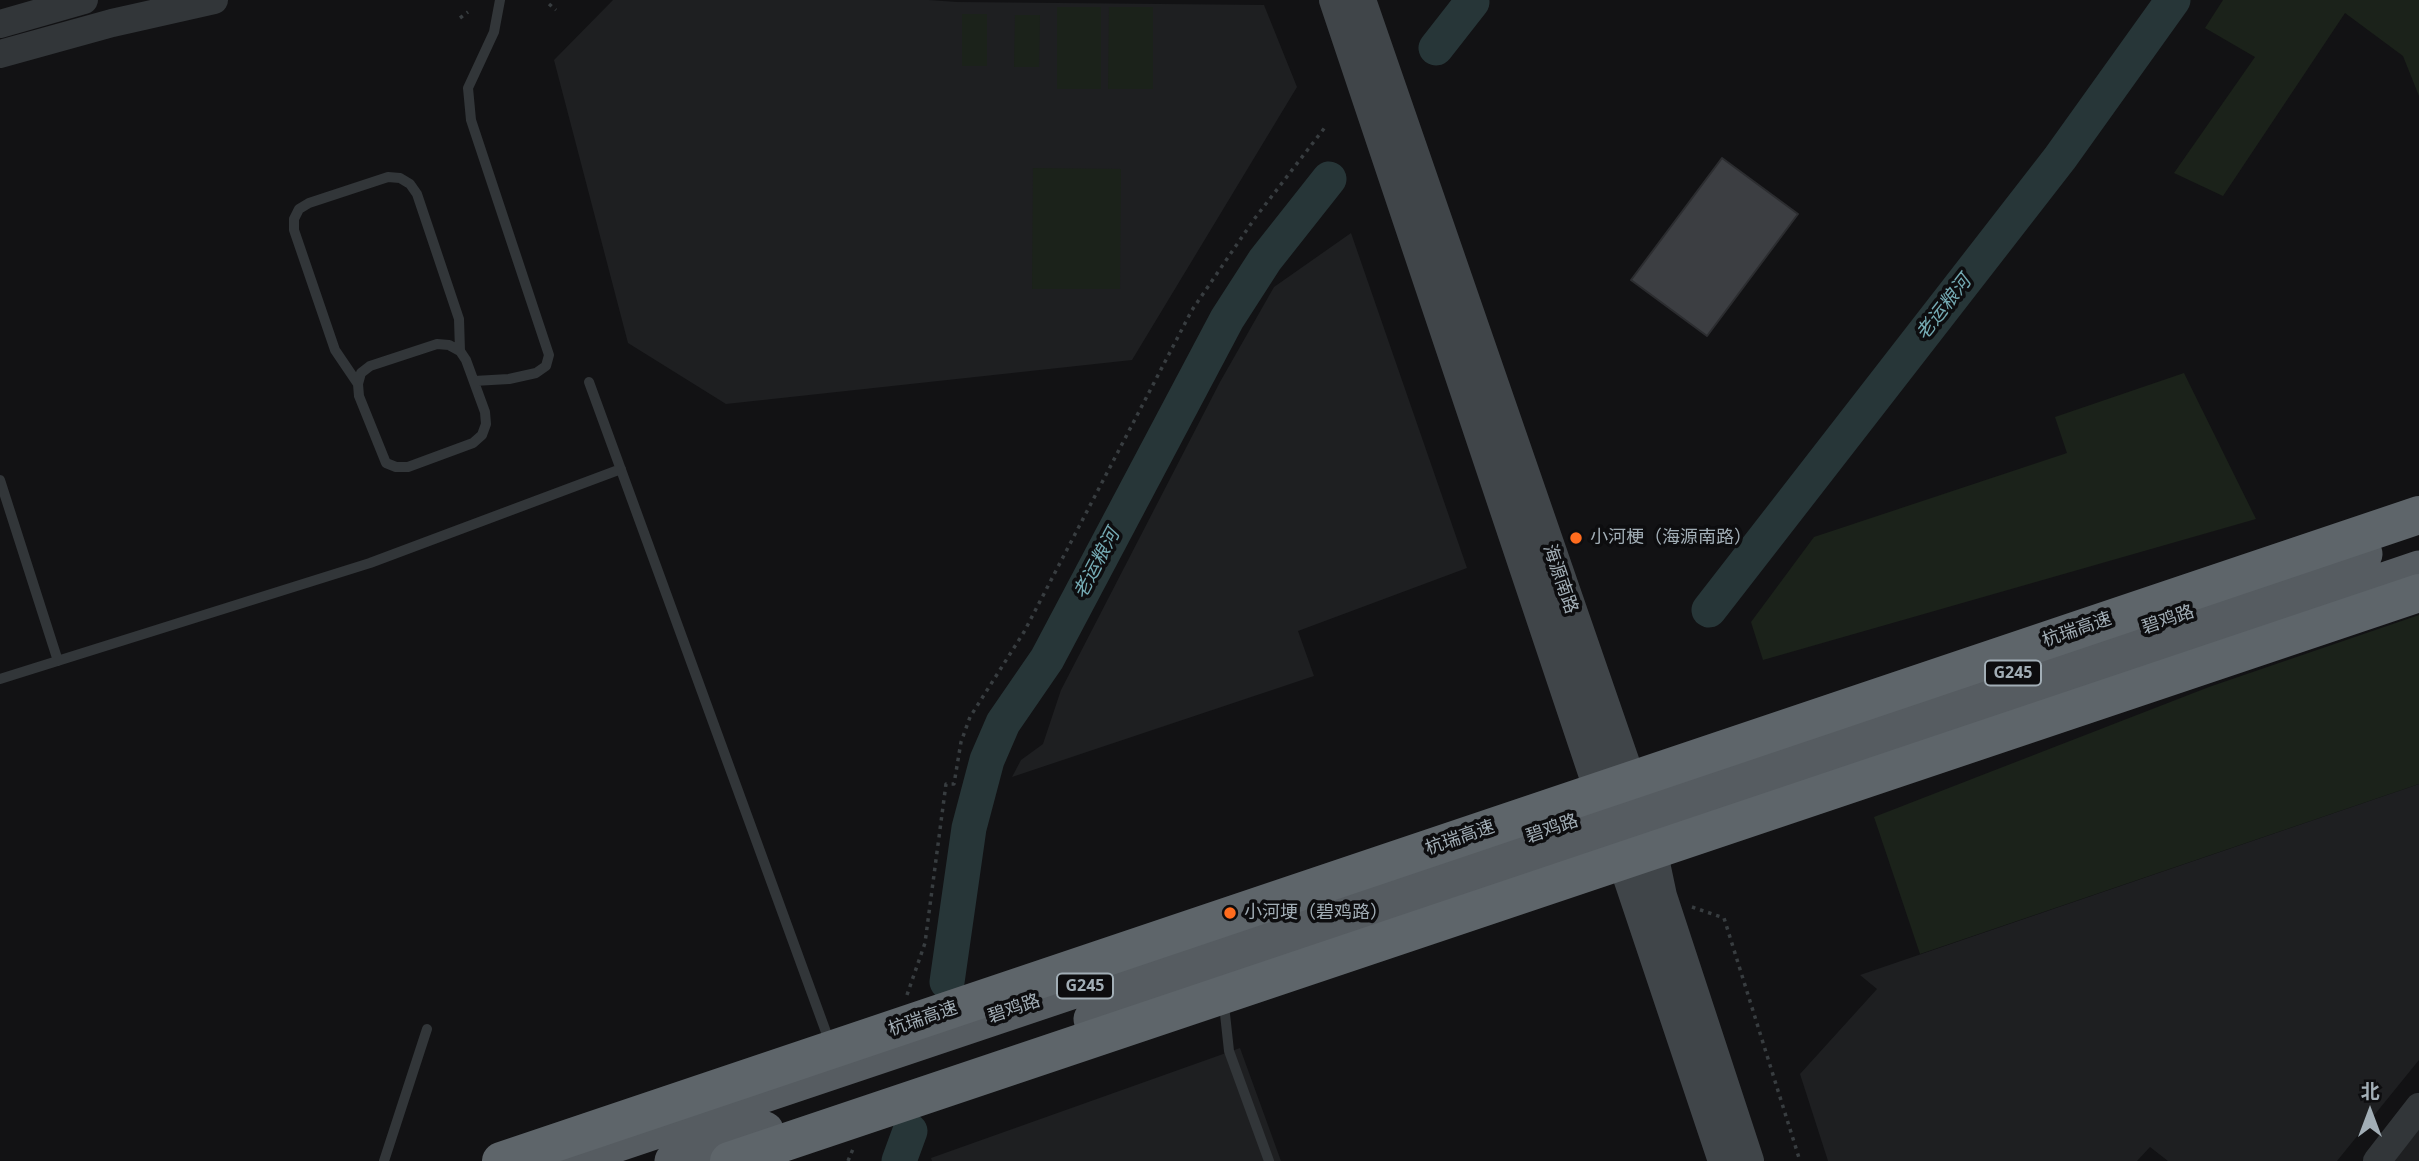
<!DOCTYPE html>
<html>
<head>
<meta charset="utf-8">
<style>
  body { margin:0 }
  #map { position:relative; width:2419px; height:1161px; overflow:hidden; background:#121214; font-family:"Noto Sans","Noto Sans SC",sans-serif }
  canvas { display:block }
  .north { position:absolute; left:2335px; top:1077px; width:70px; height:70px; -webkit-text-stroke:5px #0d0d0f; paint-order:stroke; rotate:0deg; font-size:19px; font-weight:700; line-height:28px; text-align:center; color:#a2aeb6 }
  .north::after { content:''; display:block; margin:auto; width:24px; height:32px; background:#a2aeb6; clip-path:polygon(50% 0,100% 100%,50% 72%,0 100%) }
</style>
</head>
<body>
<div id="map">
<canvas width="2419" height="1161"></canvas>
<div class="north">北</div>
</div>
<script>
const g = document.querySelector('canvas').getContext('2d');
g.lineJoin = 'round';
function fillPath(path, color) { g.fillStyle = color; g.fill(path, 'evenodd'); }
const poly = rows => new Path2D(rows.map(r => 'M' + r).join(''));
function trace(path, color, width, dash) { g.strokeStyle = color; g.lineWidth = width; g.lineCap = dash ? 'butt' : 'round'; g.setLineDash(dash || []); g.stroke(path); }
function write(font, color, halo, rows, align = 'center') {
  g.font = font + ' "Noto Sans","Noto Sans SC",sans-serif'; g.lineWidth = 7; g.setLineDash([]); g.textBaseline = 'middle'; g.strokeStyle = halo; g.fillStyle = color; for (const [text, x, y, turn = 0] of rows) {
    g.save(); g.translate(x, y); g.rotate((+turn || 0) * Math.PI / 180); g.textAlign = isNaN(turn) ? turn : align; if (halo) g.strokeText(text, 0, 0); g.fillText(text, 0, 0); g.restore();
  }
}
fillPath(poly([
  [613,0,929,0,957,2,1264,5,1297,87,1132,360,726,404,628,343,554,60],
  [1351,233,1467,568,1298,631,1314,676,1012,777,1021,760,1043,744,1061,690,1220,382,1274,287],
  [2419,784,2419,1060,2337,1161,2168,1161,2150,1147,2137,1161,1828,1161,1800,1074,1877,989,1860,975],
  [1240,1048,1281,1161,932,1161,931,1158],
  [2419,1124,2419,1161,2390,1161]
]), '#1e1f21');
fillPath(poly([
  [2223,0,2419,0,2419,96,2403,56,2345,13,2223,196,2174,173,2255,57,2205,28],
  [1057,7,1101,7,1101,89,1057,89],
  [1109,7,1153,7,1153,89,1108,89],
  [962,14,987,14,987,66,962,66],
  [1015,15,1040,15,1039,67,1014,67],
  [1033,168,1121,169,1120,289,1032,289],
  [2184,373,2256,519,1763,660,1751,622,1814,537,2067,453,2055,417],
  [2419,615,2419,784,1920,954,1874,817,2209,687]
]), '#1b221a');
trace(poly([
  [1436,48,1472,2],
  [1709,610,2060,158,2173,0],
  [947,982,969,828,987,760,1003,723,1047,659,1227,319,1265,260,1329,179],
  [899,1161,910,1131]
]), '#273638', 35);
const building = poly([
  [1722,158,1798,214,1707,336,1631,280,1722,158]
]);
fillPath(building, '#3c3e42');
trace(building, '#2c2d30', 2);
trace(poly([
  [549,4,556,10],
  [460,18,468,12],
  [1692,907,1724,918,1800,1161],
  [907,995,925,943,946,784,954,784,961,742,970,717,1024,632,1192,310,1255,218,1326,126],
  [848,1161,853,1149]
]), '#383d40', 3.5, [3.5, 5]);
trace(poly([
  [437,344,449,345,460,351,466,360,485,412,486,424,482,435,473,443,408,467,396,467,386,463,359,396,358,384,361,373,370,366,437,344],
  [474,381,509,379,536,373,546,366,549,355,471,120,468,88,494,32,500,0],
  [589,382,830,1043],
  [358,384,335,350,294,230,294,219,299,209,309,203,388,177,400,178,410,184,417,194,459,319,460,351],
  [0,480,58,661],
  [0,679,370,563,621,469],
  [1221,1004,1225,1014,1229,1051,1269,1161],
  [384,1161,427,1029]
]), '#323639', 10);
trace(poly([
  [0,24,84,0],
  [0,54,112,23,214,0],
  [2377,1161,2419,1107]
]), '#323639', 28);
trace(poly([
  [1335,0,1724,1161],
  [1360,0,1637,801,1647,830,1661,896,1748,1161]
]), '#404549', 32);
trace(poly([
  [1092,1019,2419,569],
  [565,1161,1637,801,2364,554],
  [673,1161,765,1130]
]), '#565c61', 37);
trace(poly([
  [501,1161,2419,515],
  [729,1161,2419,593]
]), '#5e656a', 38);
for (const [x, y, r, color] of [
  [1576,538,7,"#ff6c1e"],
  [1230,913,7,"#ff6c1e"]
]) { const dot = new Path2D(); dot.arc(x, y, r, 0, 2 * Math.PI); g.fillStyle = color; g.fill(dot); trace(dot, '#0d0d0f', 2.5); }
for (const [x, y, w] of [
  [2013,673,56],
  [1085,986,56]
]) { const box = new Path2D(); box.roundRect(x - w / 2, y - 12.5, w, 25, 5); g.fillStyle = '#0d0d0f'; g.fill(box); trace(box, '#a2aeb6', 2); }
write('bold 16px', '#a2aeb6', null, [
  ["G245",2013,673],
  ["G245",1085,986]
]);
write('18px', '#a2aeb6', '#0d0d0f', [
  ["小河梗（海源南路）",1590,538],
  ["小河埂（碧鸡路）",1244,913]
], 'left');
write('18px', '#a2aeb6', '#0d0d0f', [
  ["海源南路",1560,579,71],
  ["碧鸡路",2168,620,-19],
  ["杭瑞高速",2077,630,-19],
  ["碧鸡路",1552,829,-19],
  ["杭瑞高速",1460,838,-19],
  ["碧鸡路",1014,1009,-19],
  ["杭瑞高速",923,1019,-19]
]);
write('italic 19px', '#75abb4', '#0d0d0f', [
  ["老运粮河",1944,308,-52],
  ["老运粮河",1097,564,-62]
]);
</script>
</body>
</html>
